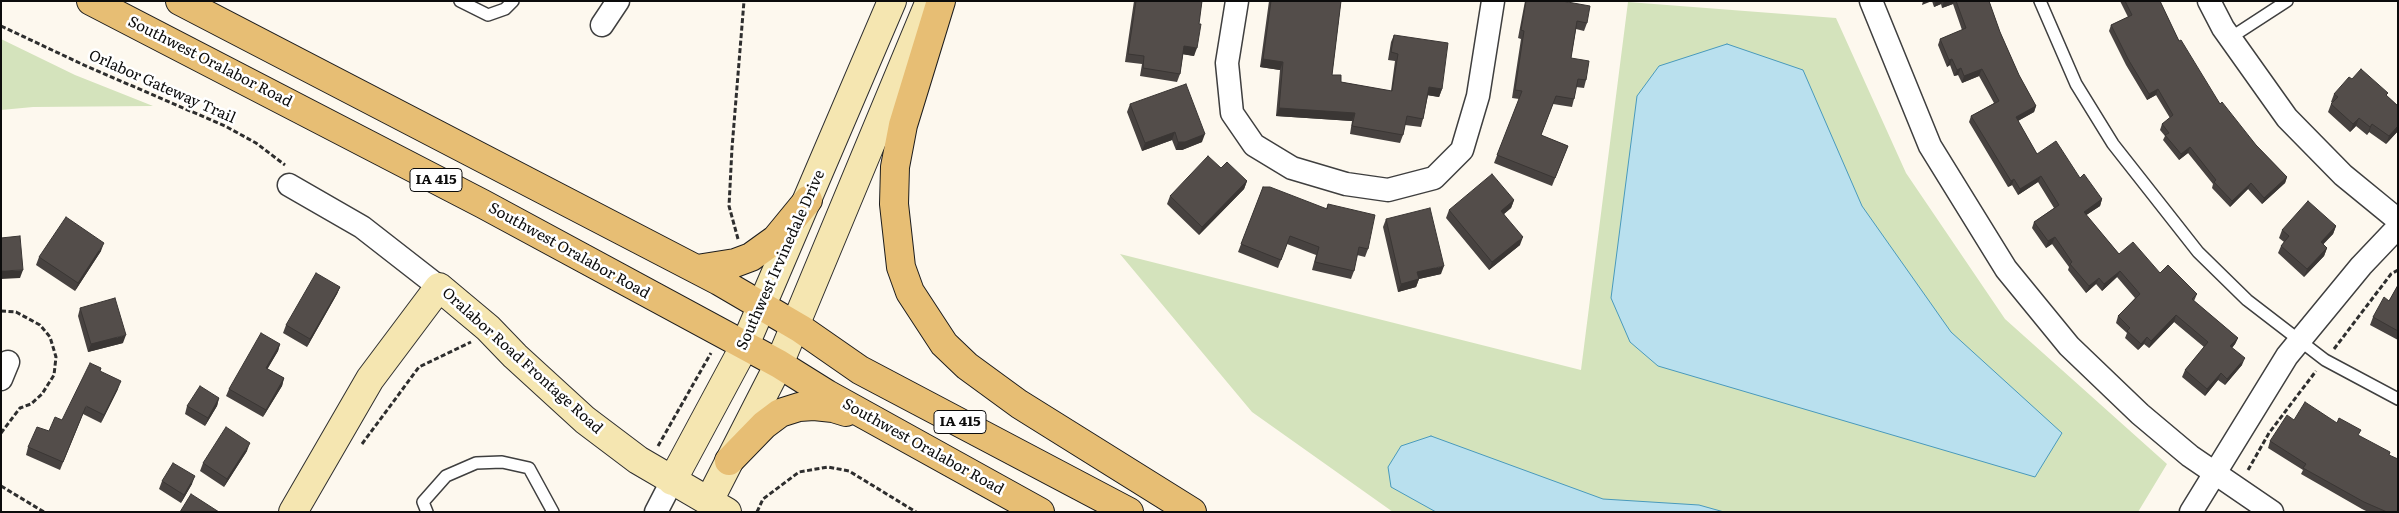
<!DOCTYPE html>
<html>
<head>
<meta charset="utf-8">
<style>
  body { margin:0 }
  #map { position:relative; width:2399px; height:513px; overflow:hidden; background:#fdf8ee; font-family:Literata,serif }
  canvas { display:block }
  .frame { position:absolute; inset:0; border:2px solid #0c0c0c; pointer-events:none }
</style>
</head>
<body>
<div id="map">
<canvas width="2399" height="513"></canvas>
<div class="frame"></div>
</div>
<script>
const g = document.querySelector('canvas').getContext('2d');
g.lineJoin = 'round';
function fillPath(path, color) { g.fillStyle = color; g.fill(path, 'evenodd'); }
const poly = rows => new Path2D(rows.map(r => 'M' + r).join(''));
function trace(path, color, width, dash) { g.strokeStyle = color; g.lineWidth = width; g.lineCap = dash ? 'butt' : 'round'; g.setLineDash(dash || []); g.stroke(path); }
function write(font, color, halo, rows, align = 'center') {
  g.font = font + ' Literata,serif'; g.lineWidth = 5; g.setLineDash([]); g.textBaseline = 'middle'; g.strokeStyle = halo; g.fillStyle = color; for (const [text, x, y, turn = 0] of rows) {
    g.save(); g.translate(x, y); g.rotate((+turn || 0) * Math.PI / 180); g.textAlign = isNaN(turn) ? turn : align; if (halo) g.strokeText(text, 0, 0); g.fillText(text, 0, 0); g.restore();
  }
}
fillPath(poly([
  [1628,2,1836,18,1906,173,2005,319,2167,464,2138,512,1393,512,1252,412,1120,254,1581,370],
  [1,39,75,75,153,106,33,107,1,110]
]), '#d4e3bc');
const water = poly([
  [1727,44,1803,70,1862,206,1951,332,2062,433,2035,477,1658,366,1630,342,1611,298,1637,96,1659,66,1727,44],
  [1431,436,1603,499,1699,505,1724,512,1436,512,1391,487,1388,467,1401,446,1431,436]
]);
fillPath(water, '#b9e0ee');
trace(water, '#499abc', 1);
const lane = poly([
  [460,1,488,15,505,9,513,1],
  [2040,1,2076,84,2113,144,2198,252,2247,300,2325,360,2398,399],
  [2230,38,2287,1],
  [427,512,423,502,446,476,476,463,502,462,529,468,553,512]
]);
const street = poly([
  [1237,1,1227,63,1232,113,1254,145,1292,168,1346,184,1388,190,1434,178,1462,150,1478,96,1493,1],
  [1871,1,1930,146,2006,269,2069,346,2140,414,2190,456,2272,512],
  [2209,1,2223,28,2287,118,2343,175,2398,220],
  [602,25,618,1],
  [289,185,362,227,439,287],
  [1,379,8,362],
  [656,512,672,481],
  [2191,512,2287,356,2361,266,2398,227]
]);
const secondary = poly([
  [672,481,744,347,892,1],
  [709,501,779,364,930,1],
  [293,512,370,379,439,287,488,328,515,356,585,420,638,460,727,512]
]);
const primary = poly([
  [91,1,483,204,779,364,827,394,1040,512],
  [180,1,719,281,801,329,860,370,1129,512],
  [941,1,903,125,895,167,894,204,901,267,910,292,944,344,967,366,1019,404,1192,512],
  [697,269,735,263,751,257,776,239,808,200],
  [729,461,764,425,780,413,799,407,814,406,833,408,846,412]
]);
trace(lane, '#3f3f3f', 14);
trace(street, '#3f3f3f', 25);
trace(secondary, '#2e2e2e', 30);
trace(primary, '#1d1d1d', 30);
trace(poly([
  [1,26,86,66,225,126,256,143,285,165],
  [738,239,729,206,732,148,744,1],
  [1,311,16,312,40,325,50,337,56,357,54,375,42,394,31,404,20,408,1,433],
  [2334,349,2391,274,2398,270],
  [362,444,419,367,471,342],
  [658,446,711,353],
  [2248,470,2269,433,2316,371],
  [1,486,44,512],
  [757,512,763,499,799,472,828,467,849,471,916,512]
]), '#2e2e2e', 3, [5, 2.5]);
trace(lane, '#fff', 11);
trace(street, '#fff', 22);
trace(secondary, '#f5e6b1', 28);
trace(primary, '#e7be74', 28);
fillPath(poly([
  [1134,1,1202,1,1194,56,1183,54,1180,74,1177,82,1140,76,1142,64,1125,62],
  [1269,1,1341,1,1332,75,1341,82,1391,91,1395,61,1388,60,1391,42,1394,35,1442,89,1439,97,1428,95,1423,119,1421,127,1405,125,1403,135,1400,143,1350,134,1352,121,1276,116,1280,70,1260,67],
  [1525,1,1562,1,1587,23,1584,31,1576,29,1571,58,1586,80,1584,88,1576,87,1574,99,1572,107,1553,104,1541,135,1568,146,1552,186,1494,163,1519,99,1512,98,1521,39,1518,38],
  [1932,1,1989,1,2000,32,2019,75,2036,106,2034,112,2018,121,2037,154,2080,178,2102,199,2100,206,2086,215,2119,254,2160,273,2197,294,2194,301,2238,338,2235,344,2232,348,2242,365,2225,385,2218,380,2205,396,2182,377,2185,370,2204,347,2174,322,2149,348,2144,344,2138,350,2125,338,2127,333,2116,323,2118,316,2135,298,2117,277,2102,291,2096,284,2086,293,2068,270,2069,267,2052,244,2046,248,2032,228,2034,222,2054,208,2038,182,2018,195,2012,185,2008,187,1969,122,1971,116,1994,103,1979,76,1962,83,1958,75,1954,76,1950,65,1947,67,1938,45,1940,39,1962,30,1953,4,1942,8,1941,4,1934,7],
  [2120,1,2160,1,2179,41,2220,104,2256,145,2287,177,2285,183,2262,204,2248,189,2230,207,2212,188,2213,184,2188,153,2179,160,2163,140,2165,136,2160,130,2162,124,2170,118,2156,95,2147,100,2126,65,2109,31,2111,25,2128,17],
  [2334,94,2387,96,2398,106,2398,131,2386,144,2369,132,2367,135,2356,126,2350,132,2328,112,2331,104,2332,103,2331,102],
  [1130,104,1202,142,1182,150,1176,150,1172,140,1142,151,1127,112],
  [1221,168,1247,181,1244,189,1199,235,1167,204,1170,196],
  [1263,187,1326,209,1328,204,1368,249,1365,257,1357,255,1354,271,1351,279,1312,270,1316,255,1287,244,1278,268,1238,252],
  [1514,200,1511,208,1504,214,1520,245,1489,270,1446,218,1449,210],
  [1386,219,1441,274,1419,279,1416,287,1398,292,1383,227],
  [2336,226,2333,234,2323,244,2327,248,2324,256,2304,277,2278,253,2281,246,2284,242,2279,238,2282,230],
  [101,251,75,291,36,265,39,257],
  [2398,285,2398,340,2370,325,2373,317,2389,301],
  [340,287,337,294,307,347,283,333,286,325],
  [80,308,123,343,88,352,78,316],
  [280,344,278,351,267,369,284,378,282,386,263,417,226,396,229,389],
  [118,389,101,423,83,414,60,470,26,455,28,447,49,431,62,420],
  [219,398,217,406,205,426,185,414,187,406],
  [2294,420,2337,423,2389,455,2398,512,2368,512,2362,509,2301,474,2303,470,2268,448,2270,441],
  [247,451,224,487,200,471,203,463],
  [162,481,192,484,181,503,159,489]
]), '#474240');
fillPath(poly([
  [1923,1,1932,1,1922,5],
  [1936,1,1942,1,1941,4,1934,7],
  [1944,1,1954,1,1953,4,1942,8],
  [1184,46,1197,48,1194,56,1181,54],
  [1263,59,1283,62,1280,70,1260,67],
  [1952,59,1950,65,1947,67,1949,60],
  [1961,68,1958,75,1954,76,1957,70],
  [1982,69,1979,76,1962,83,1964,76],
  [1429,87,1442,89,1439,97,1426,95],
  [2158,89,2156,95,2147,100,2149,94],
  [2036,106,2034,112,2014,123,2016,117],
  [1279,108,1355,113,1352,121,1276,116],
  [2359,118,2356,126,2350,132,2353,124],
  [2372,124,2369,132,2367,135,2370,127],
  [2398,126,2398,131,2386,144,2389,136],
  [1175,132,1172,140,1142,151,1145,143],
  [1205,134,1202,142,1182,150,1176,150,1178,142],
  [2190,147,2188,153,2179,160,2181,154],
  [2041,176,2038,182,2018,195,2020,189],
  [2287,177,2285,183,2262,204,2264,198],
  [2014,179,2012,185,2008,187,2011,181],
  [1247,181,1244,189,1199,235,1202,227],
  [2251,183,2248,189,2230,207,2232,201],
  [2102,199,2100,206,2082,218,2084,212],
  [1514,200,1511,208,1498,219,1501,211],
  [2336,226,2333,234,2318,250,2321,242],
  [1523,237,1520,245,1489,270,1492,262],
  [2055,237,2052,244,2046,248,2048,241],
  [104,243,101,251,75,291,78,283],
  [2327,248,2324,256,2304,277,2307,269],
  [1444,266,1441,274,1414,280,1417,272],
  [23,270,20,278,1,279,1,271],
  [2120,271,2117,277,2102,291,2104,284],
  [2099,278,2096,284,2086,293,2089,286],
  [1419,279,1416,287,1398,292,1401,284],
  [340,287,337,294,307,347,310,339],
  [2176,315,2174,322,2149,348,2151,341],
  [126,335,123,343,88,352,91,344],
  [2147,337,2144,344,2138,350,2141,344],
  [2238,338,2235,344,2228,353,2230,346],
  [280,344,278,351,264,375,266,368],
  [2245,358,2242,365,2225,385,2227,379],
  [2221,373,2218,380,2205,396,2207,389],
  [284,378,282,386,263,417,266,410],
  [121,381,118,389,101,423,104,415],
  [219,398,217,406,205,426,208,418],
  [250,443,247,451,224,487,227,479],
  [195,476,192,484,181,503,184,495]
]), '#3a3634');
const building = poly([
  [1136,1,1202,1,1199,24,1201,24,1197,48,1184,46,1180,74,1143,68,1144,56,1128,54,1136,1],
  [1271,1,1341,1,1332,75,1341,75,1341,82,1392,91,1398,54,1391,52,1394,35,1448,43,1442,89,1429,87,1423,119,1407,116,1403,135,1352,126,1355,113,1279,108,1283,62,1263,59,1271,1],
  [1526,1,1562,1,1590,6,1587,23,1577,21,1571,58,1589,61,1586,80,1578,79,1574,99,1556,96,1541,135,1568,146,1555,178,1497,155,1522,91,1515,90,1524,31,1521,30,1526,1],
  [1956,1,1989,1,2000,32,2019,75,2036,106,2016,117,2037,154,2056,141,2080,178,2084,174,2102,199,2084,212,2119,254,2133,242,2160,273,2168,265,2197,294,2192,299,2238,338,2230,346,2245,358,2227,379,2221,373,2207,389,2185,370,2208,342,2176,315,2151,341,2147,337,2141,344,2127,331,2130,328,2118,316,2140,294,2120,271,2104,284,2099,278,2089,286,2070,264,2072,262,2055,237,2048,241,2034,222,2059,205,2041,176,2020,189,2014,179,2011,181,1971,116,1999,101,1982,69,1964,76,1961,68,1957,70,1952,59,1949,60,1940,39,1966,28,1956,1],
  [2125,1,2160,1,2179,41,2181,40,2220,104,2222,102,2256,145,2287,177,2264,198,2251,183,2232,201,2214,182,2216,180,2190,147,2181,154,2165,135,2169,133,2162,124,2173,115,2158,89,2149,94,2128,59,2111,25,2132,15,2125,1],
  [2361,69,2388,93,2386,95,2398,106,2398,126,2389,136,2372,124,2370,127,2359,118,2353,124,2331,104,2338,97,2334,94,2349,77,2352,79,2361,69],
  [1186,84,1205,134,1185,142,1178,142,1175,132,1145,143,1130,104,1186,84],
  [1208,156,1221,168,1227,162,1247,181,1202,227,1170,196,1208,156],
  [1492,174,1514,200,1501,211,1523,237,1492,262,1449,210,1492,174],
  [1263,187,1270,187,1327,209,1328,204,1375,215,1368,249,1359,247,1354,271,1315,262,1319,247,1290,236,1281,260,1241,244,1263,187],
  [2308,201,2336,226,2321,242,2327,248,2307,269,2281,246,2289,236,2282,230,2308,201],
  [1430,208,1444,266,1417,272,1419,279,1401,284,1386,219,1430,208],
  [66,217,104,243,78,283,39,257,66,217],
  [20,236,23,270,1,271,1,238,20,236],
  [316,273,340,287,310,339,286,325,316,273],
  [2398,285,2398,331,2373,317,2384,297,2389,301,2398,285],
  [115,298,126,335,91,344,80,308,115,298],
  [261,333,280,344,266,368,284,378,266,410,229,389,261,333],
  [90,363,101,368,100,371,121,381,104,415,86,406,63,462,28,447,37,427,49,431,55,417,62,420,90,363],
  [200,386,219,398,208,418,187,406,200,386],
  [2305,402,2337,423,2339,418,2361,430,2358,435,2390,452,2389,455,2398,459,2398,512,2387,512,2364,502,2303,468,2306,464,2270,441,2287,415,2294,420,2305,402],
  [226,427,250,443,227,479,203,463,226,427],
  [173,463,195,476,184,495,162,481,173,463],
  [191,494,219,512,180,512,191,494]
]);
fillPath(building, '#534d4a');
trace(building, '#3a3634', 1);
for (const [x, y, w] of [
  [436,180,52],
  [960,422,52]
]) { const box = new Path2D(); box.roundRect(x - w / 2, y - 11.5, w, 23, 4); g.fillStyle = '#fff'; g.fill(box); trace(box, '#0c0c0c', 1); }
write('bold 14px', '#0c0c0c', null, [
  ["IA 415",436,180],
  ["IA 415",960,422]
]);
write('15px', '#0c0c0c', '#fff', [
  ["Southwest Oralabor Road",210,62,27],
  ["Orlabor Gateway Trail",162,87,24],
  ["Southwest Oralabor Road",569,251,29],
  ["Southwest Irvinedale Drive",781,260,-66],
  ["Oralabor Road Frontage Road",522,361,42],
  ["Southwest Oralabor Road",923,447,29]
]);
</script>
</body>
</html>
